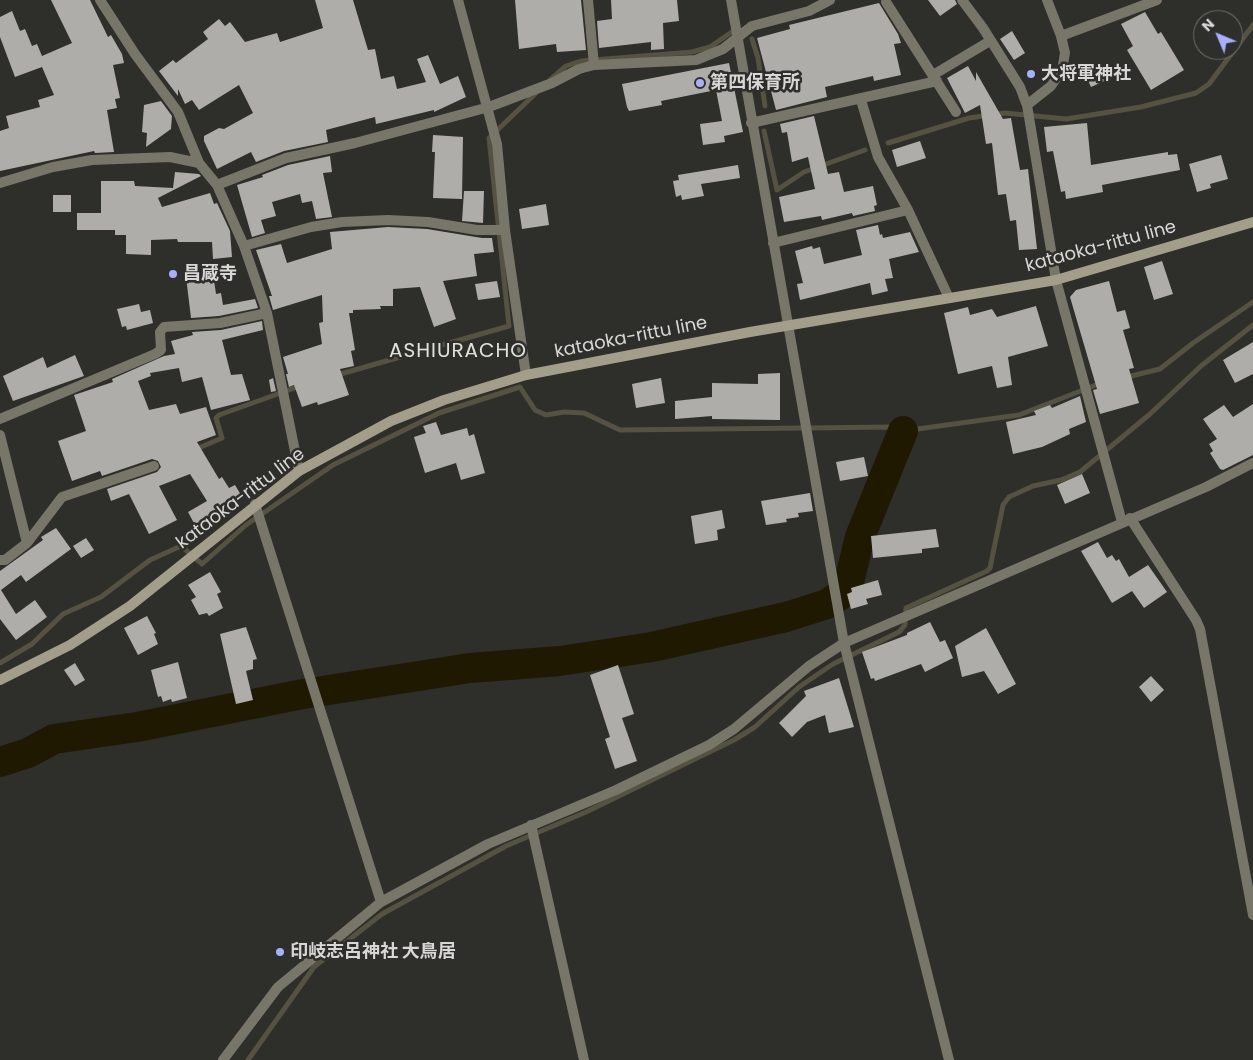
<!DOCTYPE html>
<html>
<head>
<meta charset="utf-8">
<style>
  body { margin:0 }
  #map { position:relative; width:1253px; height:1060px; overflow:hidden; background:#2e2e2b; font-family:Poppins,sans-serif }
  canvas { display:block }
  .north { position:absolute; left:1193px; top:10px; width:50px; height:50px; box-sizing:border-box; background:#2e2e2b; border:1px solid #72726f; border-radius:50%; rotate:315deg; font-size:14px; font-weight:700; line-height:20px; text-align:center; color:#d8d7d5 }
  .north::after { content:''; display:block; margin:auto; width:18px; height:22px; background:#a5b1fc; clip-path:polygon(50% 0,100% 100%,50% 72%,0 100%) }
</style>
</head>
<body>
<div id="map">
<canvas width="1253" height="1060"></canvas>
<div class="north">N</div>
</div>
<script>
const g = document.querySelector('canvas').getContext('2d');
g.lineJoin = 'round';
const poly = rows => new Path2D(rows.map(r => 'M' + r).join(''));
function trace(path, color, width, dash) { g.strokeStyle = color; g.lineWidth = width; g.lineCap = dash ? 'butt' : 'round'; g.setLineDash(dash || []); g.stroke(path); }
function fillPath(path, color) { g.fillStyle = color; g.fill(path, 'evenodd'); }
function write(font, color, halo, rows, align = 'center') {
  g.font = font + ' Poppins,"Noto Sans JP",sans-serif'; g.lineWidth = 5; g.setLineDash([]); g.textBaseline = 'middle'; g.strokeStyle = halo; g.fillStyle = color; for (const [text, x, y, turn = 0] of rows) {
    g.save(); g.translate(x, y); g.rotate((+turn || 0) * Math.PI / 180); g.textAlign = isNaN(turn) ? turn : align; if (halo) g.strokeText(text, 0, 0); g.fillText(text, 0, 0); g.restore();
  }
}
trace(poly([
  [752,39,758,58,765,106],
  [550,80,566,66,581,61,692,52,710,47,736,29],
  [764,131,777,190,804,172,865,150],
  [888,143,969,118,1005,113,1066,119,1141,107,1196,93,1209,84,1253,25],
  [337,375,509,326,489,138,536,93],
  [1127,377,1160,369,1193,343,1253,302],
  [194,450,222,438,216,418,219,415,300,386],
  [0,663,32,644,63,614,101,597,150,560,181,546,202,564,246,525,333,465,439,413,520,387,535,410,546,415,564,412,584,413,620,430,894,427,903,431,1019,415,1101,383],
  [248,1060,314,967,382,914,506,846,586,812,734,740,755,727,799,687,833,664,899,632,905,625,906,608,987,571,990,568,1003,505,1009,497,1033,486,1061,480,1080,472,1150,414,1201,366,1253,325]
]), '#565241', 5);
trace(poly([
  [0,762,28,753,54,739,137,727,303,694,470,668,560,661,652,647,786,617,827,604,839,596,848,586,860,537,903,431]
]), '#1f1901', 30);
fillPath(poly([
  [51,0,90,0,108,37,111,35,122,54,124,63,113,65,120,98,115,99,117,108,107,110,114,152,95,153,94,151,0,171,0,131,9,128,6,116,40,107,38,100,54,95,42,67,15,77,0,37,0,17,12,11,20,31,25,29,32,46,37,44,42,56,72,43],
  [315,0,353,0,368,50,375,49,381,79,394,76,397,89,426,82,417,59,428,55,440,84,458,76,466,97,434,112,434,110,376,124,375,117,326,130,328,142,284,151,256,162,251,152,217,169,204,141,204,136,219,128,224,129,253,113,239,85,199,110,192,100,185,104,178,89,178,96,159,71,173,60,176,63,208,39,203,32,219,19,225,26,230,22,245,42,277,33,280,42,323,28],
  [515,0,581,0,586,50,557,52,556,44,519,49],
  [611,0,677,0,679,21,663,23,664,49,651,50,651,42,599,48,597,21,612,19],
  [928,0,955,0,957,4,940,16],
  [879,3,898,34,901,43,894,44,901,75,874,81,873,76,825,87,827,97,776,110,757,38,790,29,789,25],
  [1145,12,1158,34,1161,32,1184,70,1151,90,1127,50,1133,46,1121,24],
  [1012,31,1025,53,1014,60,1000,39],
  [729,63,743,132,724,136,725,142,703,145,700,124,722,121,716,90,661,101,662,105,629,111,627,107,622,84],
  [1102,64,1109,79,1091,87,1084,72],
  [968,66,976,81,976,72,1003,119,1011,118,1020,170,1028,169,1037,249,1019,250,1016,220,1010,221,1006,194,998,195,992,143,986,144,980,105,965,113,947,78],
  [161,101,172,116,171,129,146,147,147,133,142,132,144,105],
  [814,116,828,174,839,172,844,192,873,186,877,205,874,206,875,211,853,216,852,213,822,220,821,216,784,222,779,197,815,189,808,157,792,162,787,132,782,133,780,124],
  [1087,123,1091,165,1168,152,1168,155,1177,154,1180,170,1102,185,1103,192,1066,199,1065,191,1061,192,1053,151,1047,152,1044,127],
  [433,135,463,137,462,199,433,198,435,152,432,152],
  [920,141,926,158,897,167,892,150],
  [1221,155,1228,179,1210,184,1211,188,1197,192,1189,164],
  [330,156,332,172,323,173,332,217,316,219,312,201,302,203,300,194,272,202,276,216,261,220,265,233,252,237,237,185,263,177,262,175,288,165],
  [738,165,740,178,701,184,704,196,682,200,681,195,676,197,673,181,679,180,678,175],
  [175,172,199,174,201,176,158,198,162,207,210,193,214,204,217,203,230,231,232,257,213,259,212,242,178,242,177,239,151,240,151,255,126,254,126,235,115,235,115,230,77,230,77,213,101,213,101,181,134,181,135,186,173,188],
  [464,191,484,191,483,223,462,221],
  [53,195,71,195,71,212,53,212],
  [546,204,549,225,522,229,519,209],
  [878,225,880,235,882,234,883,238,910,232,919,252,889,259,893,278,885,279,888,291,872,295,870,283,800,300,797,284,803,283,795,251,812,246,813,249,820,247,824,264,862,255,856,230],
  [388,227,427,229,482,238,492,238,494,252,474,254,477,276,443,281,456,319,434,327,420,287,393,289,393,306,380,306,381,309,353,310,353,313,349,313,355,350,351,351,354,366,340,369,349,395,318,405,317,402,302,407,294,385,289,387,286,374,288,374,283,357,322,344,319,323,323,322,322,295,273,310,269,296,272,296,256,250,281,244,287,263,332,249,330,232],
  [1162,261,1173,294,1154,300,1144,267],
  [213,273,216,294,221,293,223,305,255,299,258,308,219,316,191,318,186,277],
  [497,281,500,297,478,300,475,284],
  [1109,281,1117,312,1125,310,1130,328,1123,330,1134,368,1129,369,1139,403,1100,414,1093,390,1097,389,1070,297,1076,290],
  [139,304,141,312,150,310,153,323,127,330,126,326,122,327,117,309],
  [1036,306,1048,346,1008,357,1012,385,997,388,992,366,958,374,944,313,968,307,970,315,992,309,997,317],
  [262,321,263,330,222,340,231,375,242,374,250,400,211,410,202,377,182,382,179,368,150,373,151,376,138,381,149,410,176,404,180,414,206,407,216,435,197,442,219,479,222,477,229,488,235,485,241,495,195,525,188,512,207,501,190,474,159,486,177,520,149,534,129,494,111,501,107,489,157,472,161,467,158,461,152,459,102,476,100,471,72,481,58,441,86,431,74,395,113,382,112,379,164,356,175,354,171,341,193,335,192,332,221,330],
  [1253,342,1253,374,1235,383,1223,360],
  [75,355,84,376,13,401,3,376,43,357,47,368],
  [780,373,780,420,712,419,712,416,675,419,675,401,712,397,712,383,758,384,758,374],
  [273,378,276,391,271,392,269,380],
  [661,378,665,403,636,408,632,384],
  [1080,396,1086,422,1069,429,1070,434,1042,447,1013,454,1006,422,1036,415,1034,411,1050,405,1052,408],
  [1253,404,1253,455,1223,470,1220,469,1210,453,1213,451,1209,444,1217,439,1203,419,1224,405,1233,417],
  [436,422,441,435,467,428,469,436,474,434,485,473,461,480,456,463,425,473,414,437,426,433,423,426],
  [864,457,868,476,840,481,836,462],
  [1082,474,1090,493,1065,504,1057,485],
  [810,493,813,511,798,513,799,517,786,519,787,522,766,525,761,501],
  [722,510,725,528,717,530,718,540,695,544,691,516],
  [56,528,71,549,26,582,21,575,1,590,16,614,35,600,47,617,16,640,0,619,0,571,43,540,41,537],
  [936,529,939,547,922,549,922,553,873,558,871,536],
  [86,538,94,550,81,558,73,546],
  [1098,542,1107,558,1112,555,1116,561,1119,559,1129,577,1148,565,1167,592,1144,608,1132,591,1112,603,1081,551],
  [210,572,221,592,217,594,223,608,209,616,207,613,199,615,191,600,196,597,188,585],
  [878,580,882,595,866,599,868,604,851,609,847,594,852,592,851,588],
  [147,616,156,633,154,634,158,644,138,655,124,628],
  [930,622,940,642,945,640,953,658,925,672,921,664,875,681,874,678,871,679,862,652,907,635,907,633],
  [246,627,257,659,253,660,253,669,246,671,253,700,236,704,220,634],
  [986,628,1016,684,998,694,984,671,962,677,955,646],
  [178,662,187,698,172,702,171,699,163,702,161,696,158,697,151,670],
  [75,663,85,680,75,686,64,670],
  [618,665,634,714,622,718,637,761,615,769,605,739,610,737,590,675],
  [1151,676,1164,690,1151,702,1139,687],
  [839,678,854,727,829,733,825,715,807,722,792,737,779,723,806,696,804,691]
]), '#aeada9');
trace(poly([
  [100,0,135,54,178,112,199,163,217,185,244,246,267,313,299,471],
  [458,0,497,144,505,230,526,375],
  [588,0,594,65],
  [731,0,844,643],
  [962,0,983,28,1020,87,1026,103],
  [1047,0,1061,36,1065,53,1062,70,1051,86,1027,105,1056,280,1122,522],
  [886,2,956,112],
  [1061,36,1157,0],
  [933,75,990,41],
  [751,123,937,81],
  [0,183,53,167,92,160,170,157,199,163],
  [217,185,286,158,355,143,489,107,552,83,579,69,594,65,696,60,723,49,752,26,809,11,830,0],
  [908,210,949,298],
  [773,243,908,210,878,157,861,100],
  [244,246,311,227,342,222,388,220,428,222,477,230,505,230],
  [0,419,155,354,161,350,160,332,164,327,220,323,267,313],
  [0,435,27,543,5,560,0,560],
  [255,504,381,902],
  [1130,518,1196,620,1200,629,1253,915],
  [27,543,62,497,154,466],
  [531,825,584,1060],
  [223,1060,278,987,381,902,488,844,616,790,709,745,734,729,809,666,844,643,1206,487,1253,463]
]), '#787569', 10);
trace(poly([
  [844,643,949,1060]
]), '#787569', 10);
trace(poly([
  [0,680,70,645,130,606,299,471,391,421,444,400,526,375,750,332,1056,280,1253,222]
]), '#a29e8a', 10);
for (const [x, y, r, color] of [
  [1031,74,5,"#a5b1fc"],
  [700,83,5,"#a5b1fc"],
  [173,274,5,"#a5b1fc"],
  [280,952,5,"#a5b1fc"]
]) { const dot = new Path2D(); dot.arc(x, y, r, 0, 2 * Math.PI); g.fillStyle = color; g.fill(dot); trace(dot, '#2e2e2b', 2); }
write('bold 18px', '#d8d7d5', '#2e2e2b', [
  ["大将軍神社",1041,74],
  ["第四保育所",710,83],
  ["昌蔵寺",183,274],
  ["印岐志呂神社 大鳥居",290,952]
], 'left');
write('18px', '#d8d7d5', '#2e2e2b', [
  ["kataoka-rittu line",1101,247,-15],
  ["kataoka-rittu line",631,338,-11],
  ["kataoka-rittu line",241,499,-37]
]);
g.letterSpacing = '1px';
write('20px', '#e1e1dc', '#2e2e2b', [
  ["ASHIURACHO",458,352]
]);
g.letterSpacing = '0px';
</script>
</body>
</html>
